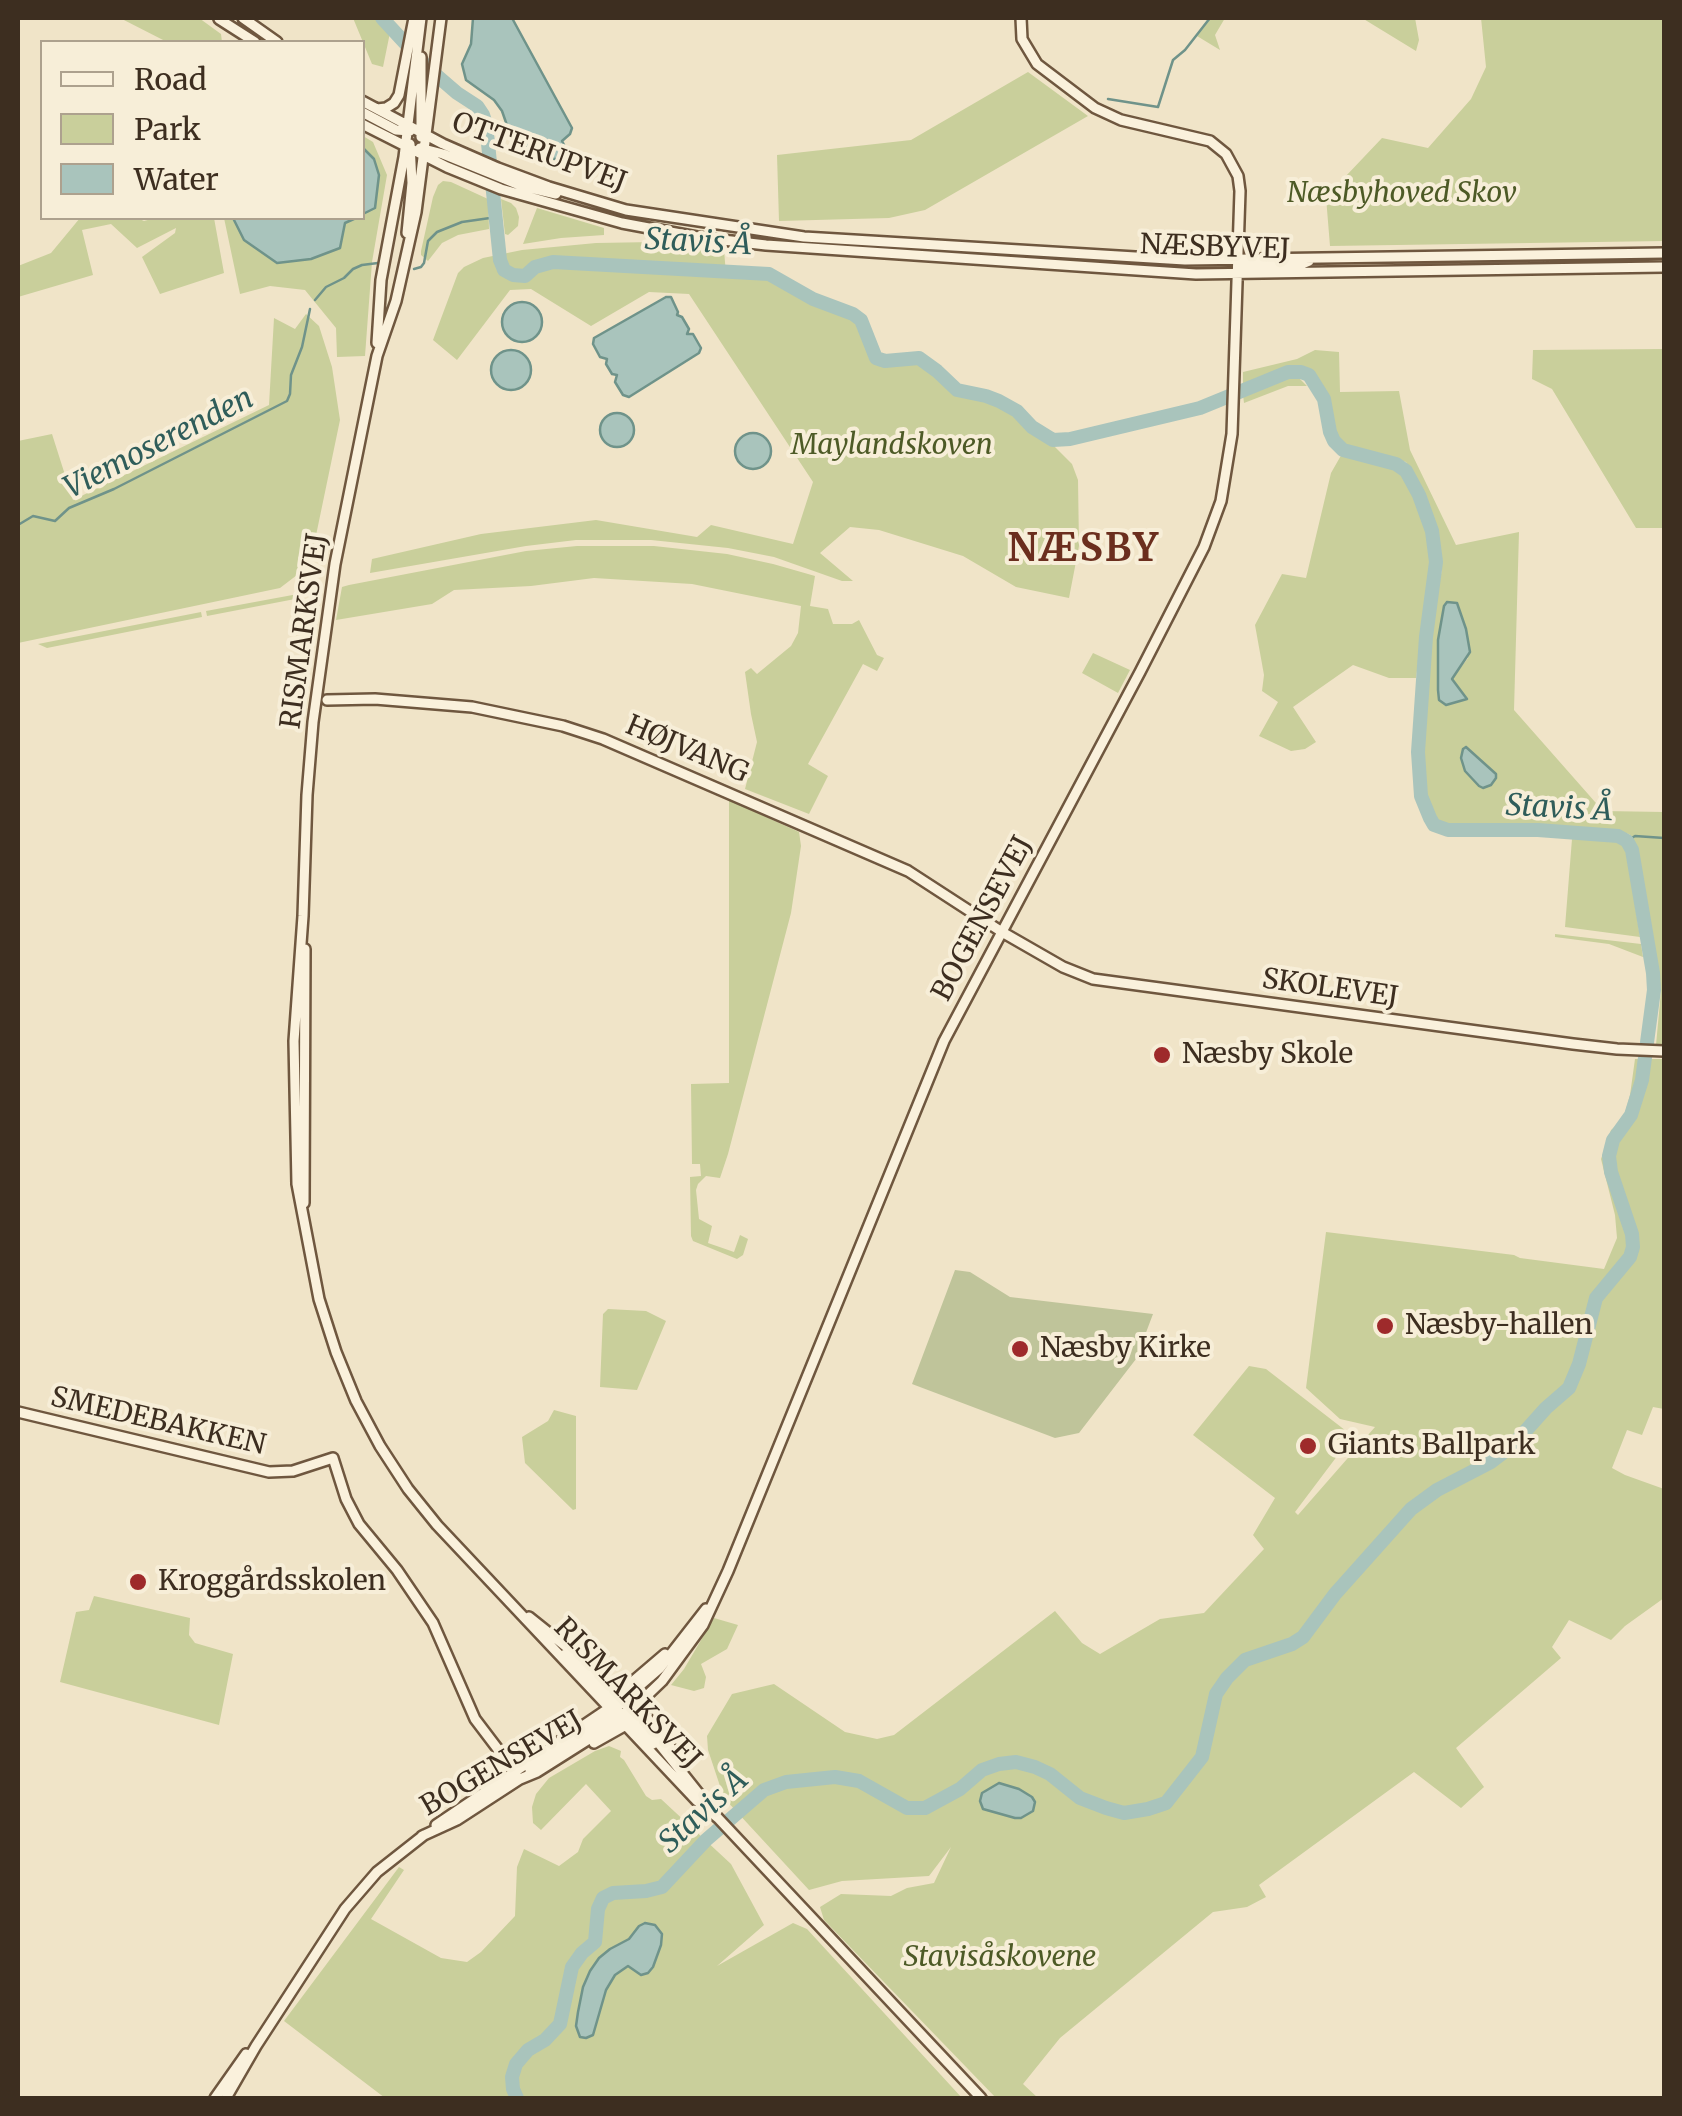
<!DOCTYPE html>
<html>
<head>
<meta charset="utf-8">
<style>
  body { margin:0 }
  #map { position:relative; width:1682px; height:2116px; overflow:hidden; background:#f0e4c8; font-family:Merriweather,serif }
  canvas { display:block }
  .frame { position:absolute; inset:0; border:20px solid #3d2e20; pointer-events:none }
  .legend { position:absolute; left:40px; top:40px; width:325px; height:180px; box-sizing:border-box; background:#f7eed8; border:2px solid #ada18e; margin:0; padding:12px 18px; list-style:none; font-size:30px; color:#3d2e20 }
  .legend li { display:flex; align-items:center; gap:20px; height:50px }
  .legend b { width:50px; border:2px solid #ada18e }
</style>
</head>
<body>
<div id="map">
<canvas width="1682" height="2116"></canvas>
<div class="frame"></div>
<ul class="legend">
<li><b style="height:12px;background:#faf1dc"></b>Road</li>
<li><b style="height:28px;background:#c9cf9b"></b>Park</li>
<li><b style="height:28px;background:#a9c4bc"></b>Water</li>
</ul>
</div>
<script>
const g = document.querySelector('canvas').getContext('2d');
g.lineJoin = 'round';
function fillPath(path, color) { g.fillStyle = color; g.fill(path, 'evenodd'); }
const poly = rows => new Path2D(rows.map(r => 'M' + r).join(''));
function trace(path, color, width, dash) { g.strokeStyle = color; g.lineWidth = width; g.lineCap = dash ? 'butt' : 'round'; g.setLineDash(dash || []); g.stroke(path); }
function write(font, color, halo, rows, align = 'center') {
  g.font = font + ' Merriweather,serif'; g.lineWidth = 8; g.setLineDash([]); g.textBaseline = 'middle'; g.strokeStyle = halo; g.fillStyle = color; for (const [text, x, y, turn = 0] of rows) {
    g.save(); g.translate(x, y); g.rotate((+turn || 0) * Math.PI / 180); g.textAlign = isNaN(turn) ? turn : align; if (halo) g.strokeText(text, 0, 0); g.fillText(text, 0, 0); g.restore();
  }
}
fillPath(poly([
  [120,18,199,18,221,34,222,42,167,42],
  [353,18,393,18,383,67,372,64],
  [1211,18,1225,18,1215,35,1220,50,1197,36],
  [1362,18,1415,18,1419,40,1416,51],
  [1481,18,1664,18,1664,241,1330,246,1326,197,1382,138,1428,148,1471,99,1486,67],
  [1028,72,1088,116,925,210,889,218,779,221,777,155,911,140],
  [363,136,373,142,387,175,372,262,365,356,337,357,336,328,305,290,270,286,240,294,224,218,362,218],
  [443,181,451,182,488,199,489,229,458,235,442,243,428,261,421,255,421,251,433,197,438,185],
  [501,199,511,203,516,208,519,217,518,226,508,235,505,234],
  [537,208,604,228,604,235,561,238,523,244],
  [80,218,137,218,144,221,155,218,214,218,224,273,160,294,142,257,175,233,176,228,137,248,111,224,82,230,93,275,18,297,18,266,51,253],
  [654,242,724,250,726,274,769,274,813,299,853,314,861,320,872,352,876,358,885,361,919,358,937,371,957,390,986,396,999,401,1017,411,1032,427,1053,440,1055,447,1072,464,1078,480,1079,546,1069,598,1016,587,963,556,879,530,850,527,820,553,853,581,842,581,774,557,728,548,651,540,576,540,526,546,370,573,372,559,481,534,596,520,697,537,711,525,793,544,813,482,689,294,649,292,591,326,531,289,510,290,457,360,433,340,458,273,464,267,483,258,522,250,596,243],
  [306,314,319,326,332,367,340,420,314,545,297,575,280,588,18,643,18,441,52,434,73,500,269,405,274,318,295,329],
  [1664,349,1664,528,1636,528,1552,389,1532,379,1533,350],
  [1315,350,1339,352,1340,392,1399,391,1410,450,1456,545,1519,532,1514,710,1603,811,1664,812,1664,1045,1656,1045,1661,991,1638,861,1633,840,1629,834,1585,829,1451,826,1435,820,1431,814,1425,786,1424,743,1431,627,1442,569,1440,550,1424,496,1406,462,1353,448,1338,441,1332,431,1330,397,1319,380,1309,370,1301,367,1293,368,1243,387,1243,372,1297,359],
  [1457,603,1468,658,1452,679,1467,699,1445,705,1438,690,1438,640,1444,606],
  [1286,376,1297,376,1307,386,1288,386,1244,403,1243,395],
  [1343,452,1371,463,1393,467,1400,472,1411,489,1421,515,1429,543,1431,567,1416,678,1389,678,1353,665,1293,707,1316,742,1305,749,1291,751,1259,736,1278,702,1262,691,1264,675,1255,625,1282,574,1306,578,1331,473],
  [577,546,654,546,727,554,773,564,815,576,810,606,828,609,833,624,852,624,859,620,877,655,884,658,877,671,863,664,808,764,828,776,809,814,745,789,757,742,751,714,745,672,751,668,757,674,791,646,798,633,801,606,692,584,594,578,531,586,454,590,432,604,336,620,342,587,349,585,526,551],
  [298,594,295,599,207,616,206,611],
  [201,612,202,617,47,648,38,644],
  [1093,653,1130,670,1118,693,1082,673],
  [729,800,799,832,801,846,791,913,728,1154,720,1178,706,1176,698,1184,696,1190,699,1219,712,1226,708,1243,734,1252,740,1235,748,1239,743,1255,737,1259,693,1241,691,1236,690,1177,701,1176,700,1164,692,1164,691,1084,729,1083],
  [1572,839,1614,839,1626,846,1640,937,1565,927],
  [1555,934,1641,944,1643,957,1609,944,1555,937],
  [1635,1059,1664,1059,1664,1409,1653,1407,1642,1435,1627,1430,1612,1468,1625,1475,1664,1489,1664,1598,1625,1626,1611,1640,1569,1620,1552,1647,1561,1658,1456,1748,1484,1787,1461,1808,1414,1772,1259,1885,1266,1897,1247,1907,1213,1912,1060,2038,1023,2084,1038,2098,996,2098,824,1920,820,1907,841,1894,891,1896,907,1888,934,1883,951,1847,929,1876,842,1881,809,1890,724,1798,708,1750,707,1736,732,1694,774,1684,845,1732,877,1739,894,1735,1055,1611,1082,1643,1100,1654,1160,1619,1204,1613,1264,1549,1253,1535,1275,1498,1193,1435,1249,1366,1266,1369,1350,1434,1350,1439,1295,1512,1298,1515,1375,1427,1340,1419,1306,1388,1326,1232,1514,1255,1520,1258,1604,1269,1617,1238,1615,1215,1601,1159,1611,1130,1623,1120,1630,1095],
  [608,1309,646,1311,666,1321,637,1390,600,1387,603,1314],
  [554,1410,576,1416,576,1509,573,1510,525,1463,522,1437,548,1421],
  [94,1596,190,1618,189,1635,195,1643,233,1654,219,1725,60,1682,76,1612,89,1610],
  [714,1618,738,1625,727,1649,701,1664,706,1677,704,1688,694,1691,671,1685,684,1669],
  [609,1746,621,1751,620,1757,624,1760,646,1796,652,1800,661,1799,731,1864,764,1925,717,1966,793,1923,807,1929,962,2098,385,2098,284,2021,399,1867,404,1870,371,1919,441,1958,467,1962,481,1952,515,1916,517,1867,524,1849,559,1866,578,1852,583,1839,611,1811,586,1784,541,1830,533,1823,532,1807,536,1794,549,1778,595,1751]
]), '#c9cf9b');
fillPath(poly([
  [955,1270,970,1272,1010,1297,1153,1314,1136,1359,1079,1433,1055,1438,912,1384]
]), '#bfc49a');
const water = poly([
  [473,18,512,18,572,128,570,134,562,141,573,162,549,158,518,144,510,134,502,111,494,100,466,80,462,64,471,44,473,18],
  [363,148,374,159,379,175,375,208,363,214,363,148],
  [233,218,356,218,345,223,340,248,311,259,277,263,244,240,233,218],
  [666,297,671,297,678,312,677,315,682,317,689,329,687,334,693,334,701,348,699,353,629,397,623,395,615,382,617,375,612,374,606,364,607,359,600,357,593,344,594,338,666,297],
  '502 322a20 20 0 1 1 40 0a20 20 0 1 1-40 0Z',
  '491 370a20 20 0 1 1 40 0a20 20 0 1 1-40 0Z',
  '600 430a17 17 0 1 1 34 0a17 17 0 1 1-34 0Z',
  '735 451a18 18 0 1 1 36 0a18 18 0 1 1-36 0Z',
  [1447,602,1457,603,1466,629,1470,652,1452,679,1467,699,1446,705,1439,700,1438,690,1438,640,1444,606,1447,602],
  [1466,747,1496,774,1496,778,1491,785,1483,788,1479,786,1465,771,1461,758,1463,749,1466,747],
  [999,1783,1019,1789,1032,1797,1035,1802,1033,1811,1021,1818,1015,1818,983,1809,980,1801,982,1793,999,1783],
  [645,1923,655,1925,662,1934,661,1945,653,1967,648,1973,641,1975,628,1966,615,1975,606,1990,593,2035,586,2038,580,2037,576,2026,578,2012,583,1987,590,1971,599,1958,610,1949,629,1939,639,1926,645,1923]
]);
fillPath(water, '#a9c4bc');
trace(water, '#6f938a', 2.5);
trace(poly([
  [1108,99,1158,107,1173,60,1185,50,1210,18],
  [414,269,421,267,424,263,428,241,437,232,462,222,497,217],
  [315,300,326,287,344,278,353,269,362,265,378,263],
  [18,525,33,516,55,521,69,508,114,489,287,401,290,394,291,375,302,347,310,309],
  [1627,841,1635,836,1664,838]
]), '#6f938a', 2.5);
trace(poly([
  [382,18,428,68,457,93,477,106,483,115,486,124,500,260,504,270,513,275,525,276,535,267,553,262,769,274,813,299,853,314,861,320,876,358,885,361,919,358,937,371,957,390,986,396,999,401,1017,411,1032,427,1053,440,1070,439,1200,408,1288,372,1301,372,1309,375,1324,399,1330,432,1334,441,1343,450,1396,464,1406,471,1419,495,1432,531,1436,562,1426,637,1418,752,1421,796,1430,818,1434,825,1448,830,1538,830,1618,836,1627,841,1632,850,1653,973,1654,990,1642,1080,1631,1115,1613,1140,1609,1156,1611,1172,1632,1234,1633,1247,1630,1257,1596,1298,1579,1364,1569,1388,1546,1408,1512,1446,1491,1462,1437,1490,1411,1509,1335,1594,1303,1637,1292,1644,1245,1660,1227,1678,1216,1694,1202,1757,1166,1803,1148,1809,1124,1813,1106,1808,1080,1798,1050,1774,1035,1767,1016,1762,999,1764,982,1770,960,1789,925,1808,907,1808,859,1781,835,1777,786,1782,764,1790,706,1840,662,1887,646,1891,613,1893,603,1898,598,1909,595,1942,582,1953,572,1967,560,2024,545,2040,528,2050,516,2064,512,2077,513,2089,517,2098]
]), '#a9c4bc', 14);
const secondary = poly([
  [243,18,277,42],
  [441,18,416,212,396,301,377,356,335,564,313,722,307,795,303,916,294,1041,297,1184,319,1299,336,1352,356,1401,380,1446,408,1489,437,1525,696,1800,718,1818,981,2098],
  [219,19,255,42],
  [362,101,443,144,498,168,549,187,626,210,804,237,1185,260,1664,253],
  [377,109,386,108,394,103,399,95,414,18],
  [362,112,396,130,410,131],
  [362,124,447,167,501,189,622,223,697,237,766,245,1196,274,1664,267],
  [421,137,421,57],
  [420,148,443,154,522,186,556,194],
  [407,233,412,183,410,144],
  [1235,274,1242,268,1295,267,1309,261],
  [377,343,381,280,404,157,421,18],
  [327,700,375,699,472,707,563,726,603,739,908,871,1002,932,1063,967,1093,979,1573,1044,1617,1049,1664,1051],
  [304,1203,305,949],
  [18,1412,269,1472,293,1471,333,1458,346,1499,359,1524,397,1570,433,1623,475,1719,516,1773],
  [529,1617,584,1661,612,1690,641,1721,707,1804],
  [565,1654,619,1705],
  [617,1695,665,1654],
  [637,1705,675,1753],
  [622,1713,653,1744],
  [594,1743,626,1725],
  [530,1771,600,1723,615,1710],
  [436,1825,630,1694,660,1668,706,1609],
  [422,1836,457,1820,520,1779,537,1772,605,1729,637,1705,662,1681,703,1625,728,1571,944,1041,1140,672,1204,547,1221,501,1232,434,1240,191,1238,176,1226,154,1210,141,1121,120,1095,108,1037,64,1022,39,1021,18],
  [215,2098,246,2054],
  [226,2098,256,2046,345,1909,377,1872,424,1835]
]);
trace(secondary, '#6f573f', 14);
trace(secondary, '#faf1dc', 9);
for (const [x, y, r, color] of [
  [1162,1055,10,"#9e2a2b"],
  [1385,1326,10,"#9e2a2b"],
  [1020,1349,10,"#9e2a2b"],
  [1308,1446,10,"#9e2a2b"],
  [138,1582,10,"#9e2a2b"]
]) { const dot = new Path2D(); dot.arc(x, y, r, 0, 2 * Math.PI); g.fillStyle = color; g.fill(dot); trace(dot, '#f7eed8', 4); }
write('28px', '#3d2e20', '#f7eed8', [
  ["OTTERUPVEJ",539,153,20],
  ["NÆSBYVEJ",1215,248,2],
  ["RISMARKSVEJ",305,631,-82],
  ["HØJVANG",687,750,23],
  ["BOGENSEVEJ",983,919,-62],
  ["SKOLEVEJ",1330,989,8],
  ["SMEDEBAKKEN",158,1422,13],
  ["RISMARKSVEJ",627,1694,46],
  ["BOGENSEVEJ",502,1764,-30]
]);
write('italic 28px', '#4d5a26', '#f7eed8', [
  ["Næsbyhoved Skov",1402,194],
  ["Maylandskoven",892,446],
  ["Stavisåskovene",1000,1958]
]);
write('28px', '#3d2e20', '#f7eed8', [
  ["Næsby Skole",1182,1055],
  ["Næsby-hallen",1405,1326],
  ["Næsby Kirke",1040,1349],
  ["Giants Ballpark",1328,1446],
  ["Kroggårdsskolen",158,1582]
], 'left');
write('italic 30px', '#2f5d5a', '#f7eed8', [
  ["Stavis Å",698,243,3],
  ["Viemoserenden",159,444,-27],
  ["Stavis Å",1559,809,3],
  ["Stavis Å",704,1812,-42]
]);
g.letterSpacing = '2.5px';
write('bold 38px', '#6b2e1e', '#f7eed8', [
  ["NÆSBY",1084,550]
]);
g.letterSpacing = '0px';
</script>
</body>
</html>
